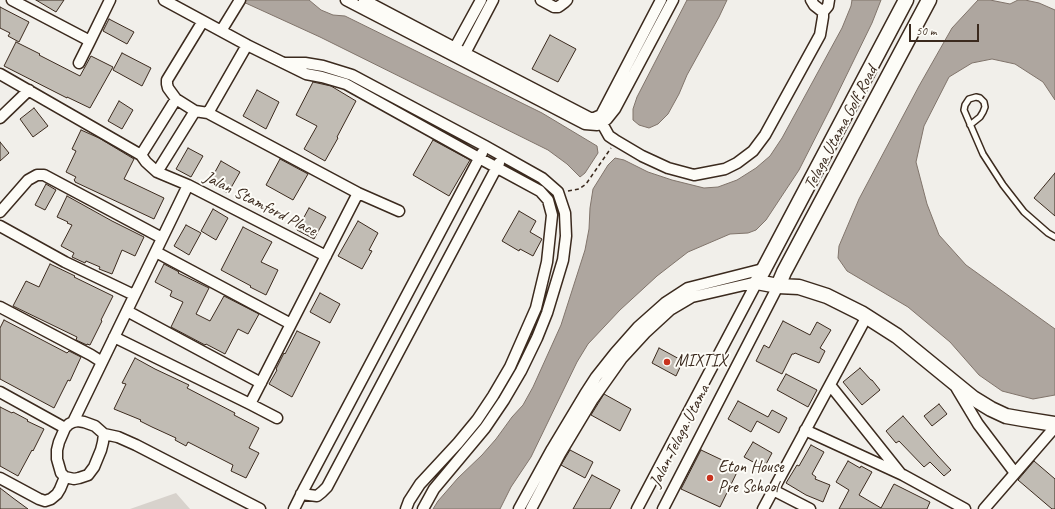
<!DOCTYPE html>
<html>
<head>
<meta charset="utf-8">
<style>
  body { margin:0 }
  #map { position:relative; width:1055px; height:509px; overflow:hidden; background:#f1efea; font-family:Caveat,sans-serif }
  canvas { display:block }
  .scale { position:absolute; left:909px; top:24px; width:70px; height:18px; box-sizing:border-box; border:2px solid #3b2a1e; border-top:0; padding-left:5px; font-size:12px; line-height:14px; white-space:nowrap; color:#3b2a1e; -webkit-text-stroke:3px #fdfcf7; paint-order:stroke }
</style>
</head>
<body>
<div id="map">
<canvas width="1055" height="509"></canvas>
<div class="scale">50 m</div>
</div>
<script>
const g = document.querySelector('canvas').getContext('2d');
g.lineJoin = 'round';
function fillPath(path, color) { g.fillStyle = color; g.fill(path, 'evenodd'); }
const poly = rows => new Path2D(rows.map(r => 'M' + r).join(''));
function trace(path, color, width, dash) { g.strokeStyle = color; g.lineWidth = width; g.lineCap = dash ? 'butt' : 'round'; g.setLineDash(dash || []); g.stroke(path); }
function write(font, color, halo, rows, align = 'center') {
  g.font = font + ' Caveat,sans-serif'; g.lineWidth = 4; g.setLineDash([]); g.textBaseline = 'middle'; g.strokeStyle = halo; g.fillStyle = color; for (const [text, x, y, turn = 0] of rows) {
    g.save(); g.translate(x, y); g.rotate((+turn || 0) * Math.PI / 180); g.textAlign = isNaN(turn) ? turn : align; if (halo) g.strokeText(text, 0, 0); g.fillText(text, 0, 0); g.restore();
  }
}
fillPath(poly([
  [176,493,190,509,130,509]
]), '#d7d2cc');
const water = poly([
  [239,0,309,0,321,10,333,15,345,16,542,113,597,146,598,153,585,173,580,177,567,164,548,150,320,37,239,0],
  [687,0,727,0,719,17,687,75,679,94,668,114,658,124,649,128,639,125,633,120,633,109,637,97,687,0],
  [852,0,881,0,872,23,831,107,799,170,766,220,756,230,748,233,730,234,688,252,657,276,620,310,588,344,577,362,531,457,511,487,500,509,433,509,438,501,458,478,482,455,496,439,512,417,523,405,533,387,561,325,585,250,589,229,590,208,593,189,608,165,615,158,624,160,648,172,672,180,704,188,718,187,737,180,756,168,770,156,782,138,842,28,851,6,852,0],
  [978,0,990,0,1010,4,1018,0,1025,0,1039,3,1055,10,1055,100,1043,82,1015,64,992,59,972,63,949,77,924,126,916,162,927,204,939,235,966,265,1055,329,1055,395,1033,399,1002,391,979,375,950,342,908,307,847,271,838,258,839,246,859,199,919,86,952,28,978,0]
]);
fillPath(water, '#aea69f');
trace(water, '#80746b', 1);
const building = poly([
  [36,0,64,0,56,12,36,0],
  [0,7,29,22,19,42,8,36,10,33,0,28,0,7],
  [109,19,134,32,127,44,103,31,109,19],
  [550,35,576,49,558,82,532,69,550,35],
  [16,42,40,54,39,55,80,76,91,56,113,67,90,108,67,97,67,98,4,66,16,42],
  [122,53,151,68,142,86,113,70,122,53],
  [313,82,331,86,356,101,337,137,338,138,325,161,304,149,317,126,296,115,313,82],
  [257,90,279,102,266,129,243,116,257,90],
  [119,101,133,110,122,129,108,121,119,101],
  [34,108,48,126,33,137,20,119,34,108],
  [81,130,99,138,134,159,124,179,164,198,154,219,75,182,75,181,74,180,76,177,66,172,76,151,72,149,81,130],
  [433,140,470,160,449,196,413,175,433,140],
  [0,142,9,153,0,161,0,142],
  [188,148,203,156,191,177,176,169,188,148],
  [280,159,308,174,293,200,266,185,280,159],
  [221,161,240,172,228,193,209,183,221,161],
  [1055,173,1055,216,1034,198,1055,173],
  [46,184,56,190,45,210,35,205,46,184],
  [67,196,112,221,144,237,135,256,122,250,112,274,99,269,100,267,86,261,85,263,72,257,74,253,61,246,72,225,67,223,68,222,57,217,67,196],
  [309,208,326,217,314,239,297,230,309,208],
  [213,209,228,218,216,240,201,231,213,209],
  [519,211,536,221,530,232,542,239,533,256,520,249,519,251,502,241,519,211],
  [358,221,378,233,369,250,372,251,362,269,338,256,358,221],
  [186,225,201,233,189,255,174,246,186,225],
  [243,227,272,242,261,262,278,270,266,295,250,287,251,286,221,270,243,227],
  [50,264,75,276,74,277,113,296,101,320,102,321,90,345,87,344,87,345,76,340,77,337,13,306,26,281,39,287,50,264],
  [164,264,179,272,178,273,209,288,196,314,210,321,224,296,259,314,248,334,238,329,225,354,206,344,205,345,171,327,183,302,170,296,172,291,155,282,164,264],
  [320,293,340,304,330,323,310,312,320,293],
  [4,320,67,353,69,351,81,357,70,381,68,380,54,408,0,379,0,328,4,320],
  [783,321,810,335,817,322,831,330,820,348,825,351,819,363,795,353,794,354,792,354,782,374,756,361,764,345,769,348,783,321],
  [297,331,320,342,292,397,269,384,277,370,276,369,284,353,285,354,297,331],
  [659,348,683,361,676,376,652,363,659,348],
  [135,358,155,369,189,385,187,388,235,413,234,415,259,428,249,448,259,453,246,478,231,471,233,465,188,442,186,446,175,440,176,438,152,427,140,421,141,420,114,409,126,384,122,383,135,358],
  [860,368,871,380,872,380,880,390,862,405,843,382,860,368],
  [786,374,817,390,808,407,777,390,786,374],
  [604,394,631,409,620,431,591,415,604,394],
  [738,401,768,417,772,410,787,418,779,433,757,421,751,432,728,419,738,401],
  [939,404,947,414,932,426,924,416,939,404],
  [0,407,12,413,13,412,28,420,27,421,44,429,33,451,32,450,18,476,0,466,0,407],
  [903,416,937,455,951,470,944,476,930,462,924,467,899,441,896,443,886,431,903,416],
  [753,442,772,453,764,468,744,457,753,442],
  [811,445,824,452,812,474,816,477,815,479,830,485,823,502,806,495,786,483,797,465,799,466,811,445],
  [570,450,593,462,585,478,561,465,570,450],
  [701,450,739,468,720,507,681,489,701,450],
  [848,461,860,468,861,466,872,472,859,495,881,508,894,484,930,502,927,509,839,509,849,490,836,482,848,461],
  [1034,461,1055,479,1055,509,1052,509,1018,480,1034,461],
  [592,475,620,490,610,509,573,509,592,475],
  [0,488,13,498,28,509,0,509,0,488]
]);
fillPath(building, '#c1bcb4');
trace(building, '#3b2a1e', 1);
const lane = poly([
  [970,125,980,117,983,112,985,107,984,102,980,98,976,97,969,99,965,105,964,110,967,117,983,154,1003,185,1024,212,1048,233,1055,237]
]);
const street = poly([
  [12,0,90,41],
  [164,0,247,45,306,74,322,77,346,84,479,158,540,191,548,200,552,215,547,262,536,308,510,367,493,396,477,420,458,443,420,484,409,501,406,509],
  [346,0,585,124,597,125,602,123,607,119,615,109,673,0],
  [364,0,455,48,590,118,594,118,601,115,661,0],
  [541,0,554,7,558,7,561,5,565,2,567,0],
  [811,0,814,5,823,12],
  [203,21,167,80,167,84,168,88,176,99,195,111,208,113,358,193,399,211],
  [221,31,240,0],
  [452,53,481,0],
  [462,59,493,0],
  [79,63,90,41,110,0],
  [285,63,305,63,323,66,352,75,485,146,542,178,558,192,565,213,566,236,563,260,547,313,537,338,521,371,504,400,485,428,434,489,423,509],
  [0,74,141,155,146,162,157,172,188,185,326,256],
  [208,113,247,45],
  [0,118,29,90],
  [599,118,609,136,615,140,642,156,668,168,694,175,725,169,737,163,753,151,765,135,820,35,823,17,823,12,828,6,829,0],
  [141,155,176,99],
  [157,172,195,111],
  [0,212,28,180,37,175,44,175,162,238],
  [0,226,65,262,134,295],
  [156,252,291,324],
  [0,307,91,355,102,362],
  [127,311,261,383],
  [114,337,250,404,277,418],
  [830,385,901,474],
  [957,389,978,424,1015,473],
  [0,392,65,428],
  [250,404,358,193],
  [78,421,84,422,95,426,104,434,103,442,101,450,94,467,88,475,79,478,74,479,65,477,61,473,57,459,57,450,59,442,65,428,69,424,73,422,78,421],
  [73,422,188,185],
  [805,430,903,475,965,509],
  [104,434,118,437,136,445,260,509],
  [0,478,39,499,45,501,51,499,57,494,60,489,65,477],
  [773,490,810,509],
  [301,494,317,496,322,492,327,487,499,163],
  [294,509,305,487,482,153],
  [519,509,552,449,585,394,596,377,615,353,638,327,665,303,688,288,763,269],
  [531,509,560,454,593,399,622,358,645,333,670,310,692,297,757,282],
  [637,509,757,282],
  [663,509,778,286],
  [763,509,867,316],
  [984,509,1055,427]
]);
const secondary = poly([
  [906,0,757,282,778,286,799,287,827,296,861,313,897,336,973,398,991,409,1006,416,1023,419,1055,424],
  [778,286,784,272,929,0]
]);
trace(lane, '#3b2a1e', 8);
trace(street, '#3b2a1e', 13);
trace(secondary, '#3b2a1e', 17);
trace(poly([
  [568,191,579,189,586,184,611,148]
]), '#3b2a1e', 1.5, [4, 3]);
trace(lane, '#fdfcf7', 5);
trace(street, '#fdfcf7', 10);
trace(secondary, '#fdfcf7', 14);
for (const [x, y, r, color] of [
  [667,362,4,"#c8321e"],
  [710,478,4,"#c8321e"]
]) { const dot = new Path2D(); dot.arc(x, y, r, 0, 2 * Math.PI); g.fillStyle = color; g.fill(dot); trace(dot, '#fdfcf7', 1.5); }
write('17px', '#3b2a1e', '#fdfcf7', [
  ["Telaga Utama Golf Road",841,128,-62],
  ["Jalan Stamford Place",260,204,27],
  ["Jalan Telaga Utama",680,436,-63]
]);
write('17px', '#3b2a1e', '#fdfcf7', [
  ["MIXTIX",675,362],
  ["Eton House",718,468],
  ["Pre School",718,488]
], 'left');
</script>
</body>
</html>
